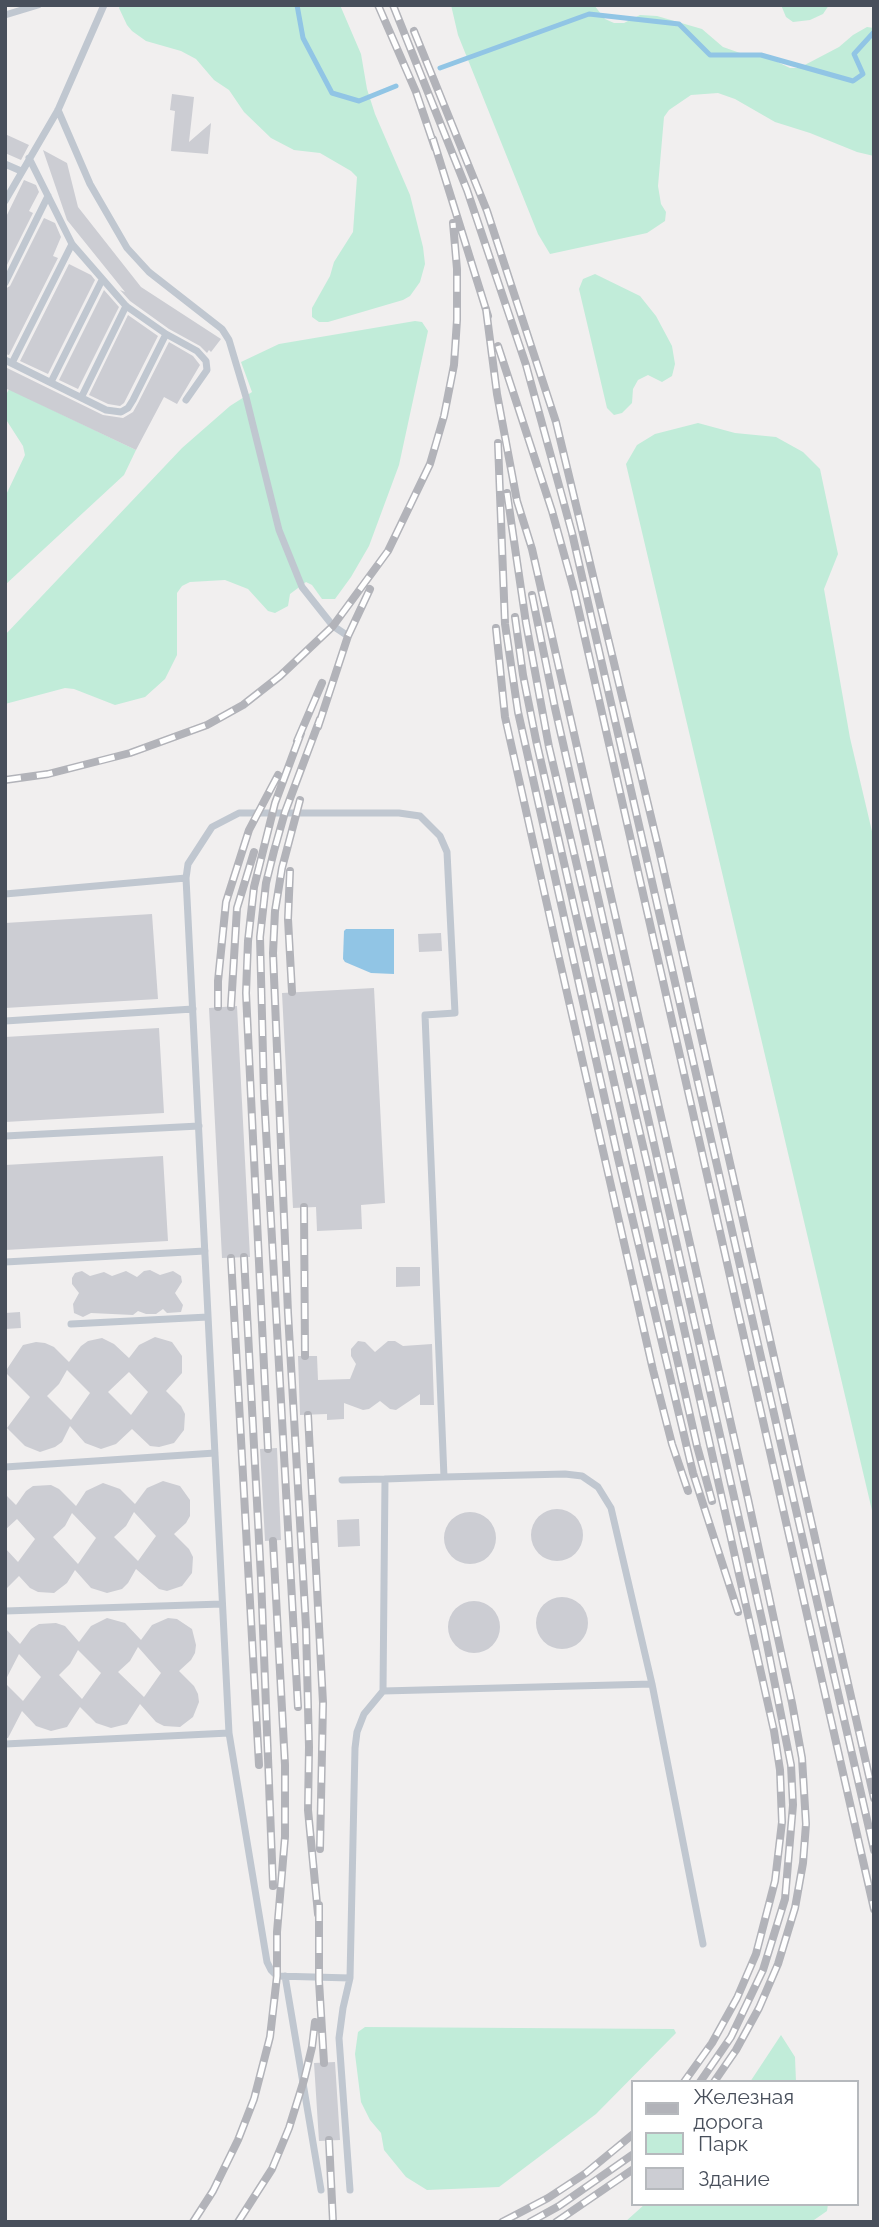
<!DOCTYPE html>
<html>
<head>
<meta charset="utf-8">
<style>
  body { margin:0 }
  #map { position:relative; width:879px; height:2227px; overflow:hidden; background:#f1efef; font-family:Raleway,sans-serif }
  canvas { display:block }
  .frame { position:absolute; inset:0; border:7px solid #484f5b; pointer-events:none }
  .legend { position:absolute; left:631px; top:2080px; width:228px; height:126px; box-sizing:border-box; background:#fff; border:2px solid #b6b9bd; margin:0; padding:9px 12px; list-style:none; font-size:21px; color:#484f5b }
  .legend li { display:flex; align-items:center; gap:14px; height:35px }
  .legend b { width:35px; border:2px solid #b6b9bd }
</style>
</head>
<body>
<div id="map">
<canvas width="879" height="2227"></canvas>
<div class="frame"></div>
<ul class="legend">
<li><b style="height:9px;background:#b2b3b9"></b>Железная дорога</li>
<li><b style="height:19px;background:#c1ecd9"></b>Парк</li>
<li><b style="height:19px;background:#cccdd3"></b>Здание</li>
</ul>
</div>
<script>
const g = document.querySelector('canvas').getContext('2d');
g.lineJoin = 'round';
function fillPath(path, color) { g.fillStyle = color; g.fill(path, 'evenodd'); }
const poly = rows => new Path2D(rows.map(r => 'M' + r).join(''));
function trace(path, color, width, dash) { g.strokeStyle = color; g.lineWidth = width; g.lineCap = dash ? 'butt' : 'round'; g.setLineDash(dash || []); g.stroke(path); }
fillPath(poly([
  [120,5,340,5,361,54,367,89,375,114,410,195,423,247,425,264,420,282,410,296,403,300,328,322,319,322,312,317,312,308,330,276,334,262,353,232,357,177,351,171,320,153,294,150,271,138,244,112,229,90,214,80,196,59,181,51,146,41,132,31,127,25,119,8],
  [451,5,594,5,605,19,614,23,624,23,640,15,657,16,702,29,723,47,740,53,761,54,790,68,799,68,839,47,853,35,867,27,874,28,874,156,857,152,810,133,775,122,735,99,718,93,691,95,669,110,664,117,658,186,661,204,666,212,665,221,647,233,550,254,538,234,458,35],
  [781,5,829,5,823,14,810,20,793,22,786,17],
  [595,274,640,296,656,316,672,346,675,364,672,376,662,382,648,375,638,380,633,389,632,403,622,413,614,415,607,408,579,289,583,279],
  [415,321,422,322,428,331,399,465,369,546,351,577,335,599,322,599,312,585,306,582,290,594,288,606,275,613,268,611,248,589,225,580,190,582,182,586,177,593,177,655,165,679,145,697,115,705,74,689,65,688,5,704,5,635,182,448,230,406,252,392,241,362,279,344],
  [9,389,136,450,124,475,5,585,5,497,25,455,23,446,5,418,5,397],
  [698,423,735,433,776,437,803,452,820,469,838,554,824,589,850,738,874,840,874,1519,626,464,637,445,655,434],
  [365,2027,674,2029,676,2033,596,2114,499,2187,427,2190,406,2177,384,2150,381,2133,370,2120,361,2102,355,2054,358,2032],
  [781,2035,795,2057,796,2082,750,2082],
  [645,2204,828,2204,827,2211,814,2220,804,2222,625,2222]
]), '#c1ecd9');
fillPath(poly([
  [346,929,394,929,394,974,371,973,345,962,343,959,344,931]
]), '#91c5e5');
trace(poly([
  [297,5,303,38,332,93,359,101,396,86],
  [440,68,589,14,679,24,710,55,761,55,853,81,863,74,854,54,874,32]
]), '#91c5e5', 5);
fillPath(poly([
  [172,94,194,97,189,142,211,123,208,154,171,151,175,111,170,110],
  [5,134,29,145,21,160,5,153],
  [43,150,67,163,78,207,141,287,221,339,211,352,209,350,207,353,200,346,169,329,130,301,120,290,125,292,67,220],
  [24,180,36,185,39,192,29,211,33,213,5,269,5,219],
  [44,218,55,223,61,237,53,256,58,258,9,355,5,354,5,289,10,286],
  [69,264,91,275,95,280,48,374,20,361],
  [104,290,119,307,78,389,59,380],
  [128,315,158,336,124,403,120,406,108,404,89,395],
  [169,342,193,356,200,365,177,404,164,397,136,450,5,388,5,367,103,415,123,418,133,412,138,403],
  [152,914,158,999,5,1008,5,923],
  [441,933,442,951,419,952,418,934],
  [374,988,385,1203,361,1205,362,1229,317,1231,316,1207,293,1208,282,993],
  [237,1006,250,1257,222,1258,209,1008],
  [159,1028,164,1113,5,1122,5,1037],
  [163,1156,168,1241,5,1250,5,1165],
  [396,1267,420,1267,420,1286,396,1287],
  [150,1270,160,1275,173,1271,181,1276,182,1282,175,1293,183,1305,181,1312,167,1313,163,1309,156,1314,146,1314,138,1311,133,1315,91,1313,83,1317,74,1313,73,1304,79,1293,72,1284,72,1278,75,1273,82,1271,90,1276,104,1272,112,1276,126,1271,137,1277,144,1271],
  [20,1312,21,1328,5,1329,5,1313],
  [155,1337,172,1342,182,1356,182,1373,166,1391,181,1406,185,1414,184,1430,174,1443,159,1447,150,1446,132,1429,116,1444,101,1449,85,1443,70,1426,62,1442,55,1447,40,1452,25,1446,7,1428,30,1397,5,1372,23,1345,36,1342,45,1343,54,1347,69,1362,81,1346,88,1341,102,1338,114,1344,129,1358,139,1345],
  [67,1370,90,1393,71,1420,47,1396,59,1384],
  [129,1372,148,1392,131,1415,108,1392],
  [358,1341,365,1342,375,1352,388,1341,395,1341,403,1346,432,1344,434,1405,420,1405,420,1394,396,1410,390,1409,380,1401,369,1409,363,1410,344,1403,344,1419,327,1420,327,1414,300,1415,298,1356,317,1356,318,1380,350,1379,356,1364,351,1356,351,1349],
  [277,1448,281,1540,265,1541,260,1449],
  [163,1481,180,1486,190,1500,190,1516,186,1523,174,1534,189,1549,193,1557,192,1573,182,1586,167,1591,159,1589,136,1569,128,1583,122,1589,107,1593,91,1588,75,1570,67,1583,54,1593,38,1592,30,1588,19,1576,5,1590,5,1548,18,1562,35,1539,17,1519,5,1530,5,1494,16,1505,26,1491,33,1486,51,1485,59,1489,76,1506,86,1491,103,1483,120,1489,135,1504,147,1488],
  [134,1512,156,1536,138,1561,114,1537,126,1526],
  [72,1513,96,1538,78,1564,53,1537,65,1526],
  '531 1535a26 26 0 1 1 52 0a26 26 0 1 1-52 0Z',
  '444 1538a26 26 0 1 1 52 0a26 26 0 1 1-52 0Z',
  [359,1519,360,1546,338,1547,337,1520],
  '536 1623a26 26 0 1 1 52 0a26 26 0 1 1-52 0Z',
  '448 1627a26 26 0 1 1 52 0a26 26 0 1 1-52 0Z',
  [107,1618,125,1623,141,1640,152,1625,168,1618,177,1619,192,1629,196,1645,195,1653,191,1660,179,1671,194,1686,198,1694,199,1702,193,1717,180,1727,164,1726,156,1722,140,1704,127,1724,111,1728,96,1723,80,1707,67,1727,51,1731,36,1726,22,1711,8,1738,5,1738,5,1683,23,1701,41,1677,19,1654,5,1681,5,1628,20,1644,31,1629,39,1624,56,1623,65,1626,79,1642,91,1626],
  [138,1647,161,1673,144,1697,118,1672,130,1661],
  [78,1650,101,1673,82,1699,59,1675,70,1664],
  [335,2062,340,2140,319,2141,314,2063]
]), '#cccdd3');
trace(poly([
  [5,15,38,5],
  [58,110,90,184,127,248,149,272,222,329,229,340,246,397,279,530,302,587,333,626,348,636],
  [5,164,21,171],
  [5,201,58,110,104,5],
  [5,283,48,196],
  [166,334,197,351,206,361,207,370,186,400],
  [5,360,106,410,121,412,128,408,133,400,166,334,126,306,72,244,29,158],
  [12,363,72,244],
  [51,382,102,280],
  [82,396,126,306],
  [186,878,188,864,212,827,239,813,399,813,420,816,440,836,447,852,455,1013,425,1015,444,1477,385,1479,383,1691,364,1714,357,1732,355,1748,350,1978,343,2008,339,2038,350,2190],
  [5,894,186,878,229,1733,267,1962,271,1970,277,1976,350,1978],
  [5,1021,193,1009],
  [5,1136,199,1126],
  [5,1262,205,1251],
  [71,1324,208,1317],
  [5,1467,215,1453],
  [444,1477,565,1474,582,1476,598,1487,611,1508,652,1684,703,1944],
  [342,1480,385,1479],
  [5,1611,222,1604],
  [383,1691,652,1684],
  [5,1744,229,1733],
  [285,1976,321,2190]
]), '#c0c7d0', 7);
const rail = poly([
  [378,5,416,92,435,148],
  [393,5,467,190,526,365,572,533,874,1850],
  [414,31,487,211,556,422,659,850,874,1798],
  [433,139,488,316],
  [486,309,497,394,517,501,532,549,748,1499,792,1703,802,1758,806,1824,803,1863,795,1908,778,1964,759,2008,736,2050,714,2082],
  [498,346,552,511,574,590,874,1909],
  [498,443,505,624,518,712,618,1158,693,1473,738,1612],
  [507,493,526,623,549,747,647,1163,774,1731,780,1770,782,1822,775,1881,756,1954,737,1998,712,2043,684,2082],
  [532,595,555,708,764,1629,791,1765,793,1805,785,1899,763,1970,731,2037,700,2082],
  [515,617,523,675,536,740,697,1446,712,1501],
  [496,628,505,717,557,949,653,1370,672,1444,688,1491],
  [318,727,348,636,370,589],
  [297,741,322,683],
  [5,780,48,774,130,753,207,725,243,705,280,676,333,626,388,551,430,464,444,416,454,365,457,320,457,269,453,223],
  [300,800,282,868,275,911,273,953,288,1313,306,1627,309,1747,308,1810,318,1914],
  [290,871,288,919,292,992],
  [218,1007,218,981,226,902,249,830,278,775],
  [231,1007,237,908,254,852],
  [304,1207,305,1356],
  [244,1257,261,1578,273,1886],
  [231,1258,259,1765],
  [308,1415,323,1703,320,1849],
  [268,1449,246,993,248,941,254,887,275,803,301,733],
  [298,1707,264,1095,260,937,266,883,274,851,285,812,320,719],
  [319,1905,319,1981,324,2063],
  [329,2140,333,2222],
  [193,2222,213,2191,238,2140,254,2099,270,2037,277,1976,277,1932,285,1837,285,1765,273,1541],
  [238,2222,272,2169,289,2128,304,2080,312,2047,315,2022],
  [502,2222,548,2198,586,2173,632,2135],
  [530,2222,559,2206,632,2155],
  [556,2222,632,2170]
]);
trace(rail, '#b2b3b9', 8);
trace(rail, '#fff', 5, [16]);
</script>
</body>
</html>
